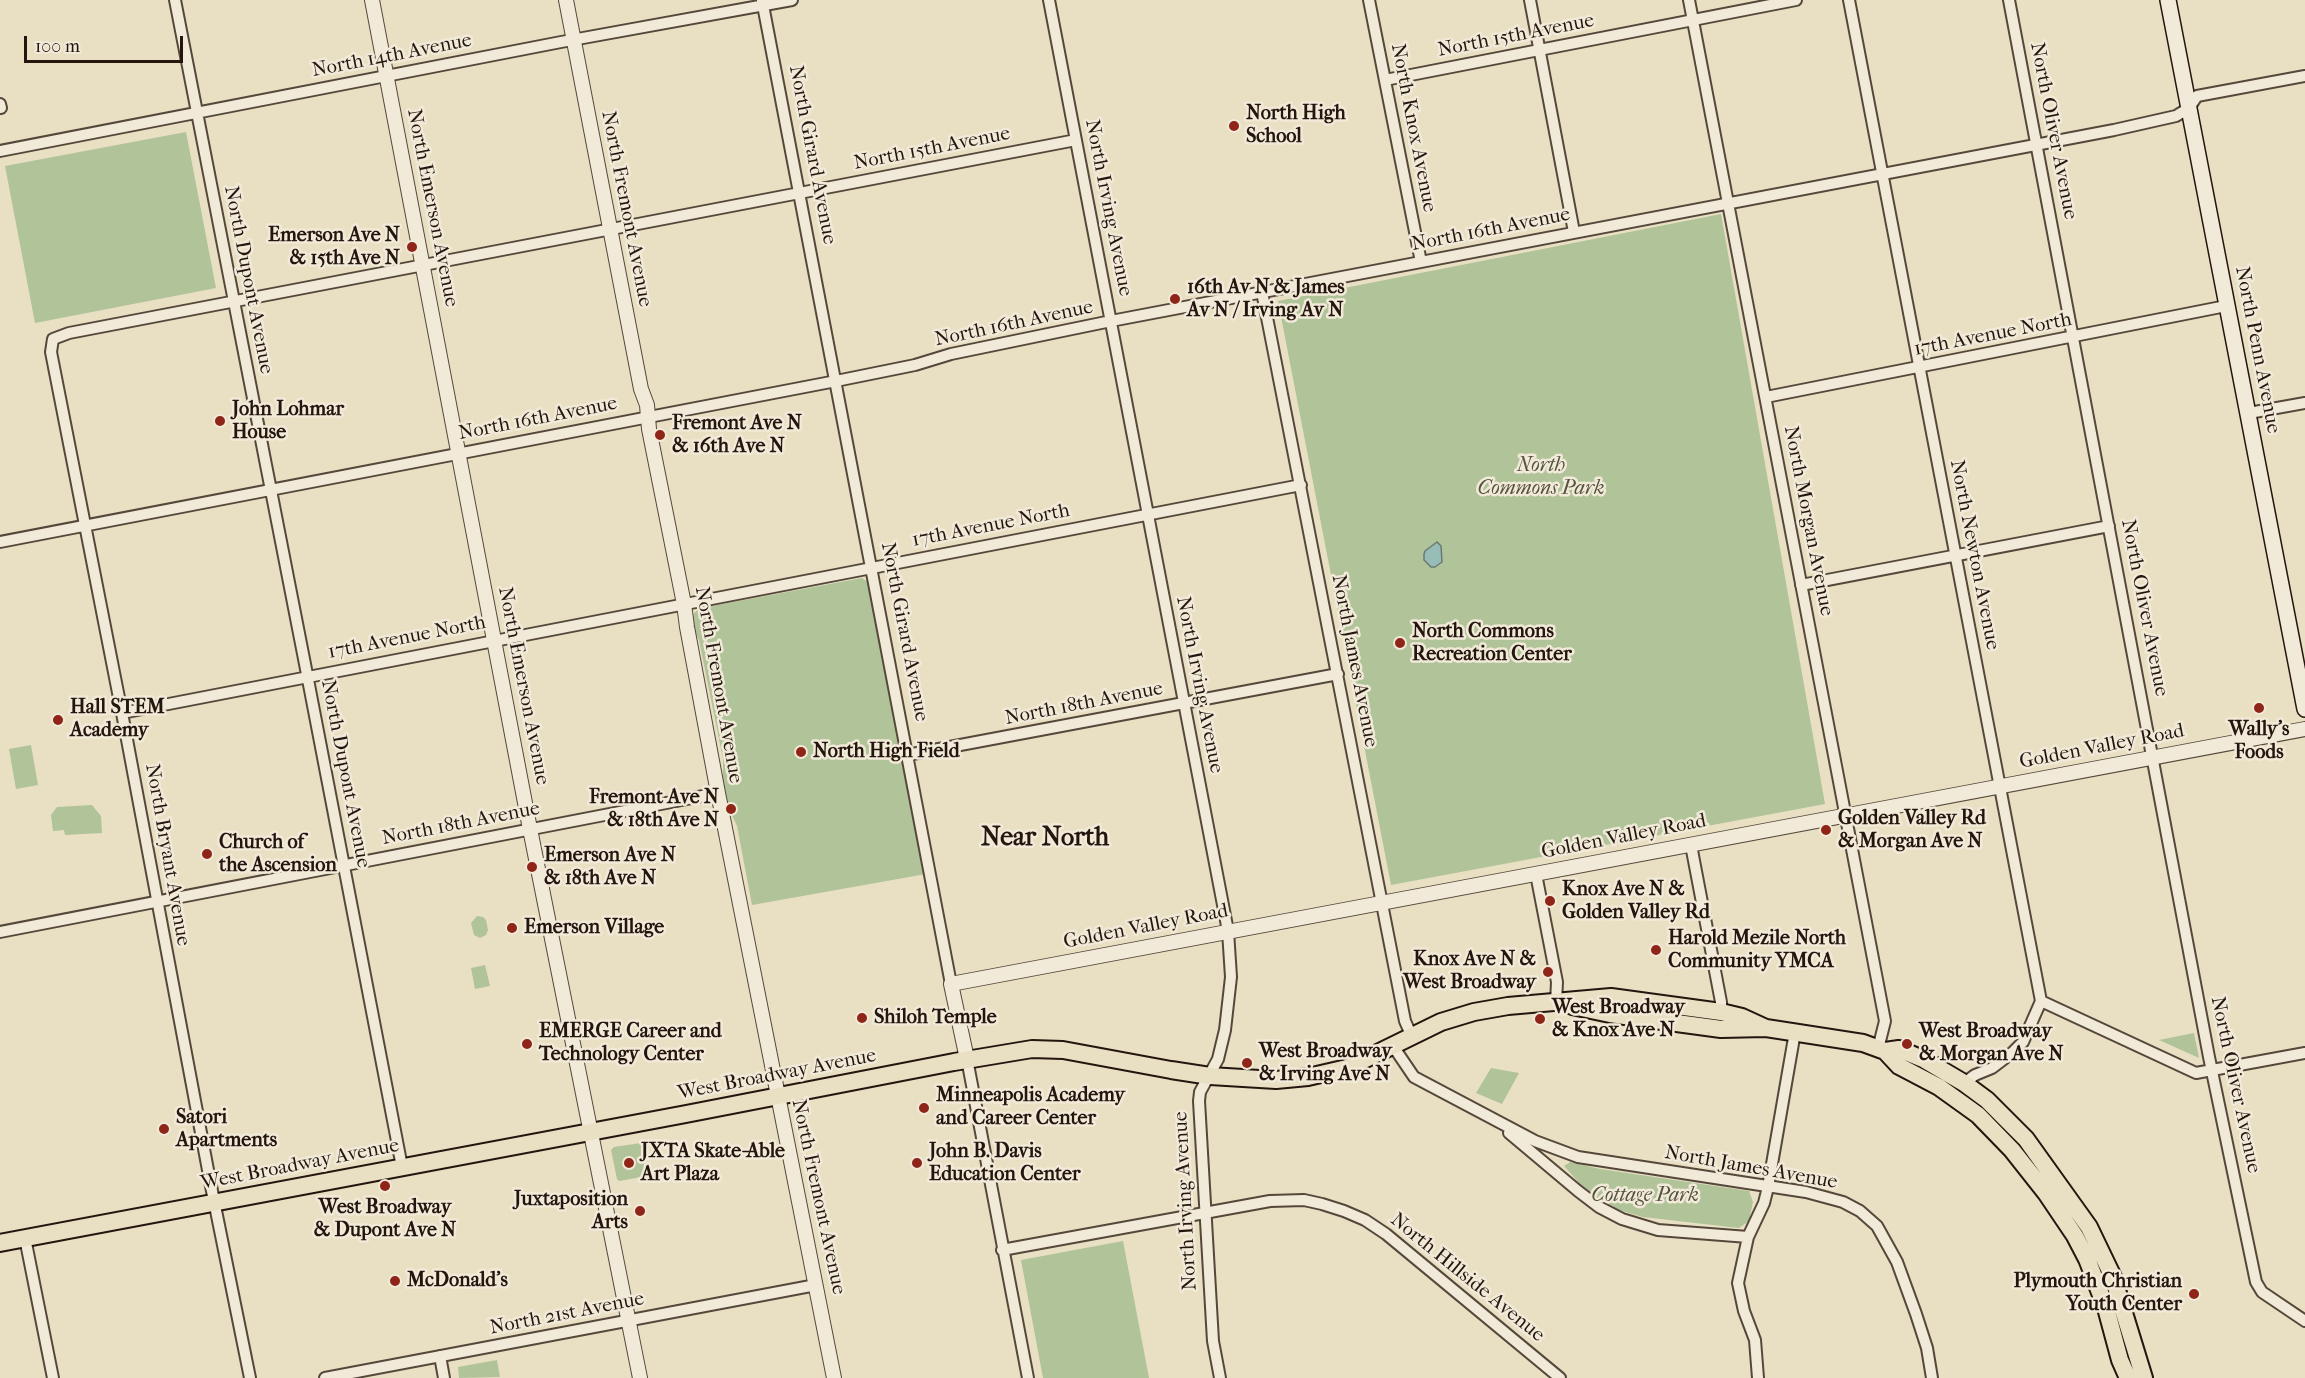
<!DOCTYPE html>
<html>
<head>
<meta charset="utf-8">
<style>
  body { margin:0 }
  #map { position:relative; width:2305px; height:1378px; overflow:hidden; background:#e9dfc3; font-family:"IM FELL French Canon",serif }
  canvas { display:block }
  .scale { position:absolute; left:24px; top:36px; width:159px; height:27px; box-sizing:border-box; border:3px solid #24150e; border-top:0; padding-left:8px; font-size:18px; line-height:21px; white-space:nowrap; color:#24150e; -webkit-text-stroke:4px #f1ead8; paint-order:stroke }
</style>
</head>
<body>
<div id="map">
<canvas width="2305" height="1378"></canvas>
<div class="scale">100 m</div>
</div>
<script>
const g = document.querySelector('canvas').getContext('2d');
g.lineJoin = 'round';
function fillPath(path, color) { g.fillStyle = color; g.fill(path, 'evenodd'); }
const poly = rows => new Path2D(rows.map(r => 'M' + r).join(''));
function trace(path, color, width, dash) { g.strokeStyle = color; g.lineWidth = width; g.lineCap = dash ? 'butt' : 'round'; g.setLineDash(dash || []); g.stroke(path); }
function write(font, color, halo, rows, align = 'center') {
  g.font = font + ' "IM FELL French Canon",serif'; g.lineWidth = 5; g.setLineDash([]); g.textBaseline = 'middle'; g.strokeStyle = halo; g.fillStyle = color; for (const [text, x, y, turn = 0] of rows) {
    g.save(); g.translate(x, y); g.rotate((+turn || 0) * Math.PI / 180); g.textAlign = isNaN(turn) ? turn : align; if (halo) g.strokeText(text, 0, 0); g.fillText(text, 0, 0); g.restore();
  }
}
fillPath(poly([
  [186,132,216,288,35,323,5,166],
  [1721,214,1825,804,1391,885,1278,301],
  [862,578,871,584,926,874,752,905,737,826,729,809,723,779,723,759,699,640,692,626,694,613,701,608],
  [31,745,38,785,16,789,9,749],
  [92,805,101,816,102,833,65,835,64,830,53,831,51,815,57,807],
  [477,916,483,917,486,920,488,930,486,935,480,938,474,935,471,923],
  [485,965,490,986,475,989,471,968],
  [2194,1033,2199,1058,2159,1040],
  [1491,1068,1519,1073,1502,1104,1476,1093],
  [641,1143,647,1176,619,1181,617,1179,611,1150,614,1147],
  [1570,1162,1600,1169,1749,1191,1753,1202,1749,1221,1739,1228,1643,1217,1619,1210,1582,1186,1564,1166],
  [1123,1241,1149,1378,1043,1378,1021,1260],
  [497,1360,500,1377,459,1378,458,1367]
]), '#b0c399');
const water = poly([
  [1437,542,1441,546,1442,562,1435,567,1431,567,1424,560,1424,554,1425,551,1437,542]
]);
fillPath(water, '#98bcb8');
trace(water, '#6a7974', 1.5);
const minor = poly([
  [175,0,305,664,402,1167],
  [762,0,951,984],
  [1049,0,1228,931,1231,977,1225,1030,1218,1059,1200,1092,1199,1101,1213,1341,1220,1378],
  [1369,0,1421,262],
  [1530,0,1574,232],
  [1689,0,1885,1021,1878,1049],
  [1849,0,2041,1001,2023,1042,2013,1052,1992,1068,1975,1075,1964,1083],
  [2009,0,2209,1057,2256,1282,2262,1292,2305,1321],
  [1385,80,1796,0],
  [0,104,1,108],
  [0,151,561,42,792,0],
  [1262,292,1405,1021,1412,1037],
  [1766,397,2226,306],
  [2249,413,2305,403],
  [0,542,836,381,915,365,951,354,1111,321,2114,130,2176,116,2189,108,2197,96,2305,76],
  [1801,585,2109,526],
  [122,713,1301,485],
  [907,755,1338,674],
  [1691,845,1721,1002,1721,1012],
  [1536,874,1557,982,1556,1003],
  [0,932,718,793],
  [2041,1001,2196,1073,2305,1053],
  [1393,1046,1414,1077,1535,1141,1578,1157,1806,1192,1843,1202,1860,1211,1877,1226,1897,1262,1916,1314,1927,1348,1932,1378],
  [967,1059,1028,1378],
  [1509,1133,1578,1191,1599,1207,1622,1219,1658,1230,1748,1237],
  [25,1238,53,1378],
  [1002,1250,1270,1201,1304,1200,1322,1204,1344,1211,1365,1220,1386,1234,1560,1378],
  [440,1356,444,1378],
  [250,1378,211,1186,122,713,51,352,53,339,69,333,1076,140],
  [325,1378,816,1285],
  [1758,1378,1755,1340,1744,1311,1738,1283,1748,1237,1764,1203,1768,1187,1795,1032]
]);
const tertiary = poly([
  [372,0,530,829,640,1378],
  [566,0,641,389,647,405,649,429,684,604,687,627,718,793,834,1378],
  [967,1059,951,984,2305,729]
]);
const secondary = poly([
  [2168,0,2305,709]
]);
const primary = poly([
  [1572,1006,1610,1014,1721,1029,1766,1028,1863,1043,1885,1051,1899,1049,1925,1060,1964,1083,1987,1100,2026,1139,2089,1227,2113,1277,2144,1378],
  [1885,1051,1899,1066,1939,1087,1978,1115,2012,1150,2046,1193,2075,1236,2087,1259,2106,1308,2120,1360,2128,1378],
  [0,1243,686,1114,954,1062,1032,1049,1063,1050,1171,1070,1210,1076,1276,1080,1308,1077,1347,1068,1441,1022,1474,1012,1508,1006,1611,997,1721,1012,1742,1017,1766,1028]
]);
trace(minor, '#55483b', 14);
trace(tertiary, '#55483b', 16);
trace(secondary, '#24150e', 18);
trace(primary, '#24150e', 20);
trace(minor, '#f1ead8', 10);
trace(tertiary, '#f1ead8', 14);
trace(secondary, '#f1ead8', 15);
trace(primary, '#e9dfc3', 16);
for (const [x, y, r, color] of [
  [1234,126,6,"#8f2418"],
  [412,247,6,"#8f2418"],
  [1175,299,6,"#8f2418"],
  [220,421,6,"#8f2418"],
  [660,435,6,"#8f2418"],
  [1400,643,6,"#8f2418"],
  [2259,708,6,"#8f2418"],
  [58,720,6,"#8f2418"],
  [801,752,6,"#8f2418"],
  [731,809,6,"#8f2418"],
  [1826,830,6,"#8f2418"],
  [207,854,6,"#8f2418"],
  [532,867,6,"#8f2418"],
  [1550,901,6,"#8f2418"],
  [512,928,6,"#8f2418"],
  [1656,950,6,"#8f2418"],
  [1548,972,6,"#8f2418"],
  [862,1018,6,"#8f2418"],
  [1540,1019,6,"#8f2418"],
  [527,1044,6,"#8f2418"],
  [1907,1044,6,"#8f2418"],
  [1247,1063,6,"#8f2418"],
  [924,1108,6,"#8f2418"],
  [164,1129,6,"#8f2418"],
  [629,1163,6,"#8f2418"],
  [917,1163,6,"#8f2418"],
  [385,1186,6,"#8f2418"],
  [640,1211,6,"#8f2418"],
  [395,1281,6,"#8f2418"],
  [2194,1294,6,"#8f2418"]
]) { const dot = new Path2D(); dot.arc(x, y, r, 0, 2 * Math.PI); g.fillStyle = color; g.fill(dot); trace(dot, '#f1ead8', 2); }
write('20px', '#24150e', '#f1ead8', [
  ["North 15th Avenue",1516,36,-11],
  ["North 14th Avenue",392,56,-11],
  ["North Knox Avenue",1413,128,79],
  ["North Oliver Avenue",2053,131,79],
  ["North 15th Avenue",932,149,-11],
  ["North Girard Avenue",812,155,79],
  ["North Emerson Avenue",432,208,79],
  ["North Irving Avenue",1108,208,79],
  ["North Fremont Avenue",626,209,79],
  ["North 16th Avenue",1491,230,-11],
  ["North Dupont Avenue",248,280,79],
  ["North 16th Avenue",1014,324,-12],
  ["17th Avenue North",1993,335,-11],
  ["North Penn Avenue",2257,350,79],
  ["North 16th Avenue",538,419,-11],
  ["North Morgan Avenue",1808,521,79],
  ["17th Avenue North",991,526,-11],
  ["North Newton Avenue",1974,555,79],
  ["North Oliver Avenue",2144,608,79],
  ["North Girard Avenue",904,632,79],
  ["17th Avenue North",407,638,-11],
  ["North James Avenue",1354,661,79],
  ["North Fremont Avenue",718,685,80],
  ["North Irving Avenue",1199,685,79],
  ["North Emerson Avenue",523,686,79],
  ["North 18th Avenue",1084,704,-11],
  ["Golden Valley Road",2102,747,-11],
  ["North Dupont Avenue",345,774,79],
  ["North 18th Avenue",461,824,-11],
  ["Golden Valley Road",1624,837,-11],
  ["North Bryant Avenue",167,855,80],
  ["Golden Valley Road",1146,927,-11],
  ["West Broadway Avenue",777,1075,-11],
  ["North Oliver Avenue",2235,1085,78],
  ["West Broadway Avenue",300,1165,-11],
  ["North James Avenue",1751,1168,10],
  ["North Fremont Avenue",818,1197,78],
  ["North Irving Avenue",1186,1201,-93],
  ["North Hillside Avenue",1467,1278,39],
  ["North 21st Avenue",567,1314,-11]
]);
write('bold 20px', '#24150e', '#f1ead8', [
  ["North High",1246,114],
  ["School",1246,137],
  ["Emerson Ave N",400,236,"right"],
  ["& 15th Ave N",400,259,"right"],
  ["16th Av N & James",1187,288],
  ["Av N / Irving Av N",1187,311],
  ["John Lohmar",232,410],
  ["House",232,433],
  ["Fremont Ave N",672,424],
  ["& 16th Ave N",672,447],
  ["North Commons",1412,632],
  ["Recreation Center",1412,655],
  ["Hall STEM",70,708],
  ["Academy",70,731],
  ["Wally's",2259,730,"center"],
  ["Foods",2259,753,"center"],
  ["North High Field",813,752],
  ["Fremont Ave N",719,798,"right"],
  ["& 18th Ave N",719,821,"right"],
  ["Golden Valley Rd",1838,819],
  ["& Morgan Ave N",1838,842],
  ["Church of",219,843],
  ["the Ascension",219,866],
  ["Emerson Ave N",544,856],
  ["& 18th Ave N",544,879],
  ["Knox Ave N &",1562,890],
  ["Golden Valley Rd",1562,913],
  ["Emerson Village",524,928],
  ["Harold Mezile North",1668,939],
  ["Community YMCA",1668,962],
  ["Knox Ave N &",1536,960,"right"],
  ["West Broadway",1536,983,"right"],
  ["West Broadway",1552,1008],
  ["& Knox Ave N",1552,1031],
  ["Shiloh Temple",874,1018],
  ["EMERGE Career and",539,1032],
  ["Technology Center",539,1055],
  ["West Broadway",1919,1032],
  ["& Morgan Ave N",1919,1055],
  ["West Broadway",1259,1052],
  ["& Irving Ave N",1259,1075],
  ["Minneapolis Academy",936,1096],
  ["and Career Center",936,1119],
  ["Satori",176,1118],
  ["Apartments",176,1141],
  ["JXTA Skate-Able",641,1152],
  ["Art Plaza",641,1175],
  ["John B. Davis",929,1152],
  ["Education Center",929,1175],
  ["Juxtaposition",628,1200,"right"],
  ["Arts",628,1223,"right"],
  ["West Broadway",385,1208,"center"],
  ["& Dupont Ave N",385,1231,"center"],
  ["McDonald's",407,1281],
  ["Plymouth Christian",2182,1282,"right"],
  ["Youth Center",2182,1305,"right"]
], 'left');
write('italic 20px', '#55523f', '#f1ead8', [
  ["North",1541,466],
  ["Commons Park",1541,489],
  ["Cottage Park",1645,1196]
]);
write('bold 26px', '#24150e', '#f1ead8', [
  ["Near North",1045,839]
]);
</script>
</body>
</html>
